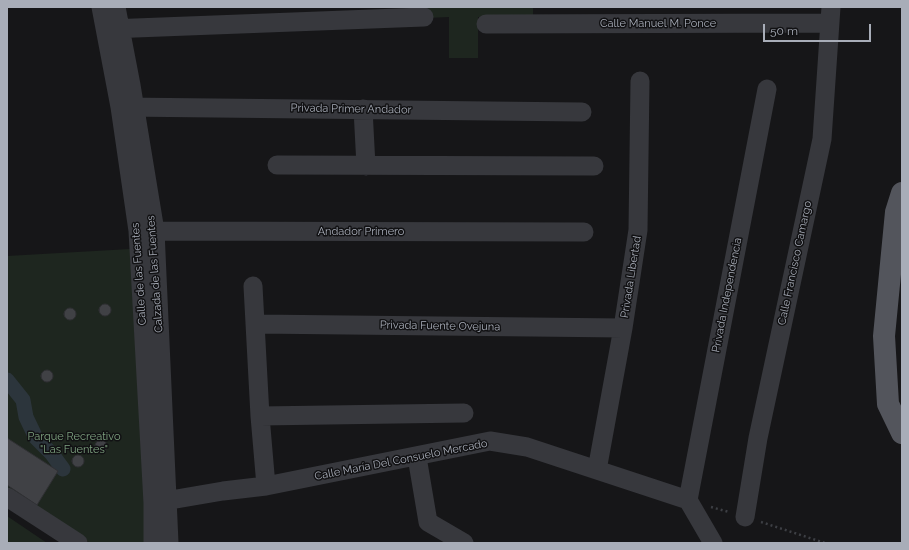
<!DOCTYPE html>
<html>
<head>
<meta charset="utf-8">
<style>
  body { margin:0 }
  #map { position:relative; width:909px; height:550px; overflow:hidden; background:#161618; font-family:Raleway,sans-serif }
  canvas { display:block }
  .frame { position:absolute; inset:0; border:8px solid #a8adb8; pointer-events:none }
  .scale { position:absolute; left:763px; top:24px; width:108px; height:18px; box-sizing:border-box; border:2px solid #a8adb8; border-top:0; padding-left:5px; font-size:12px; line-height:14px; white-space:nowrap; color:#a8adb8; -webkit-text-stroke:3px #111113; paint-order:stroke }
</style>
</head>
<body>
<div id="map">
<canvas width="909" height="550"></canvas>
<div class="frame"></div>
<div class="scale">50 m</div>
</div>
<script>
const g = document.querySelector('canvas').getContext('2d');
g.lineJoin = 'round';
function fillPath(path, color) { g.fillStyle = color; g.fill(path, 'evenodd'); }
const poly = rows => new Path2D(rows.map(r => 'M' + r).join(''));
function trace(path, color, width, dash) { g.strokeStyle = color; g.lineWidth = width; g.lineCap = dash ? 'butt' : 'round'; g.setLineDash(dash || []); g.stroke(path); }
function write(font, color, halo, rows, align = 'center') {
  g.font = font + ' Raleway,sans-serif'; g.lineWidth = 3; g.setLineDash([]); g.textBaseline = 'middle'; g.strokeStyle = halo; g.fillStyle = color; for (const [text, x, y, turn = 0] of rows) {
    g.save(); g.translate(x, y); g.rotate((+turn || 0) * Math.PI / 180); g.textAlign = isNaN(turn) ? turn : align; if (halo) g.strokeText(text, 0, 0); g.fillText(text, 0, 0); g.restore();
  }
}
fillPath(poly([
  [427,7,533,7,533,17,478,17,478,58,449,58,449,17,427,18],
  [130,249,147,543,90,543,7,489,7,256],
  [7,516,47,543,7,543]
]), '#1e261f');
trace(poly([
  [7,380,23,400,26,417,36,438,52,454,63,469]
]), '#2c353c', 15);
const building = poly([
  '99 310a6 6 0 1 1 12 0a6 6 0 1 1-12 0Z',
  '64 314a6 6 0 1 1 12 0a6 6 0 1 1-12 0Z',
  '41 376a6 6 0 1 1 12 0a6 6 0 1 1-12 0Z',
  [7,438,58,471,37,505,7,485,7,438],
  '95 446a6 6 0 1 1 12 0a6 6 0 1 1-12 0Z',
  '72 461a6 6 0 1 1 12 0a6 6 0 1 1-12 0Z'
]);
fillPath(building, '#404145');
trace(building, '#303034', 1);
trace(poly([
  [711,507,729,512],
  [761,522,825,543]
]), '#3d3f44', 2.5, [2, 3]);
trace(poly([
  [101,7,120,107,138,231,153,503,153,543],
  [116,7,131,85,155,231,169,543],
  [486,24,829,23],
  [109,29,424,17],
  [123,107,582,112],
  [363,109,366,166],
  [277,165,594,166],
  [143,231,584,232],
  [253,286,260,416,266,486],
  [256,324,623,328],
  [260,416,464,413],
  [417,457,428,522,464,543],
  [597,470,623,328,638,230,640,81],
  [7,497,78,543],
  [688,500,767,89],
  [153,503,223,491,266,486,490,441,527,447,688,500,713,543],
  [745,517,758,438,822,139,831,7]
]), '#37383d', 19);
trace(poly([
  [902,193,896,212,884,336,888,404,902,433]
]), '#53555c', 22);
write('11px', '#a8adb8', '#111113', [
  ["Calle Manuel M. Ponce",658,24],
  ["Privada Primer Andador",351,109,1],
  ["Andador Primero",361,232],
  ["Calle Francisco Camargo",795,263,-78],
  ["Calle de las Fuentes",139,274,-94],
  ["Calzada de las Fuentes",155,274,-94],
  ["Privada Libertad",631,277,-81],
  ["Privada Independencia",727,295,-79],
  ["Privada Fuente Ovejuna",440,326,1],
  ["Calle María Del Consuelo Mercado",401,460,-11]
]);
write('11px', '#7fa381', '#111113', [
  ["Parque Recreativo",74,437],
  ["\"Las Fuentes\"",74,450]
]);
</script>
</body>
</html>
